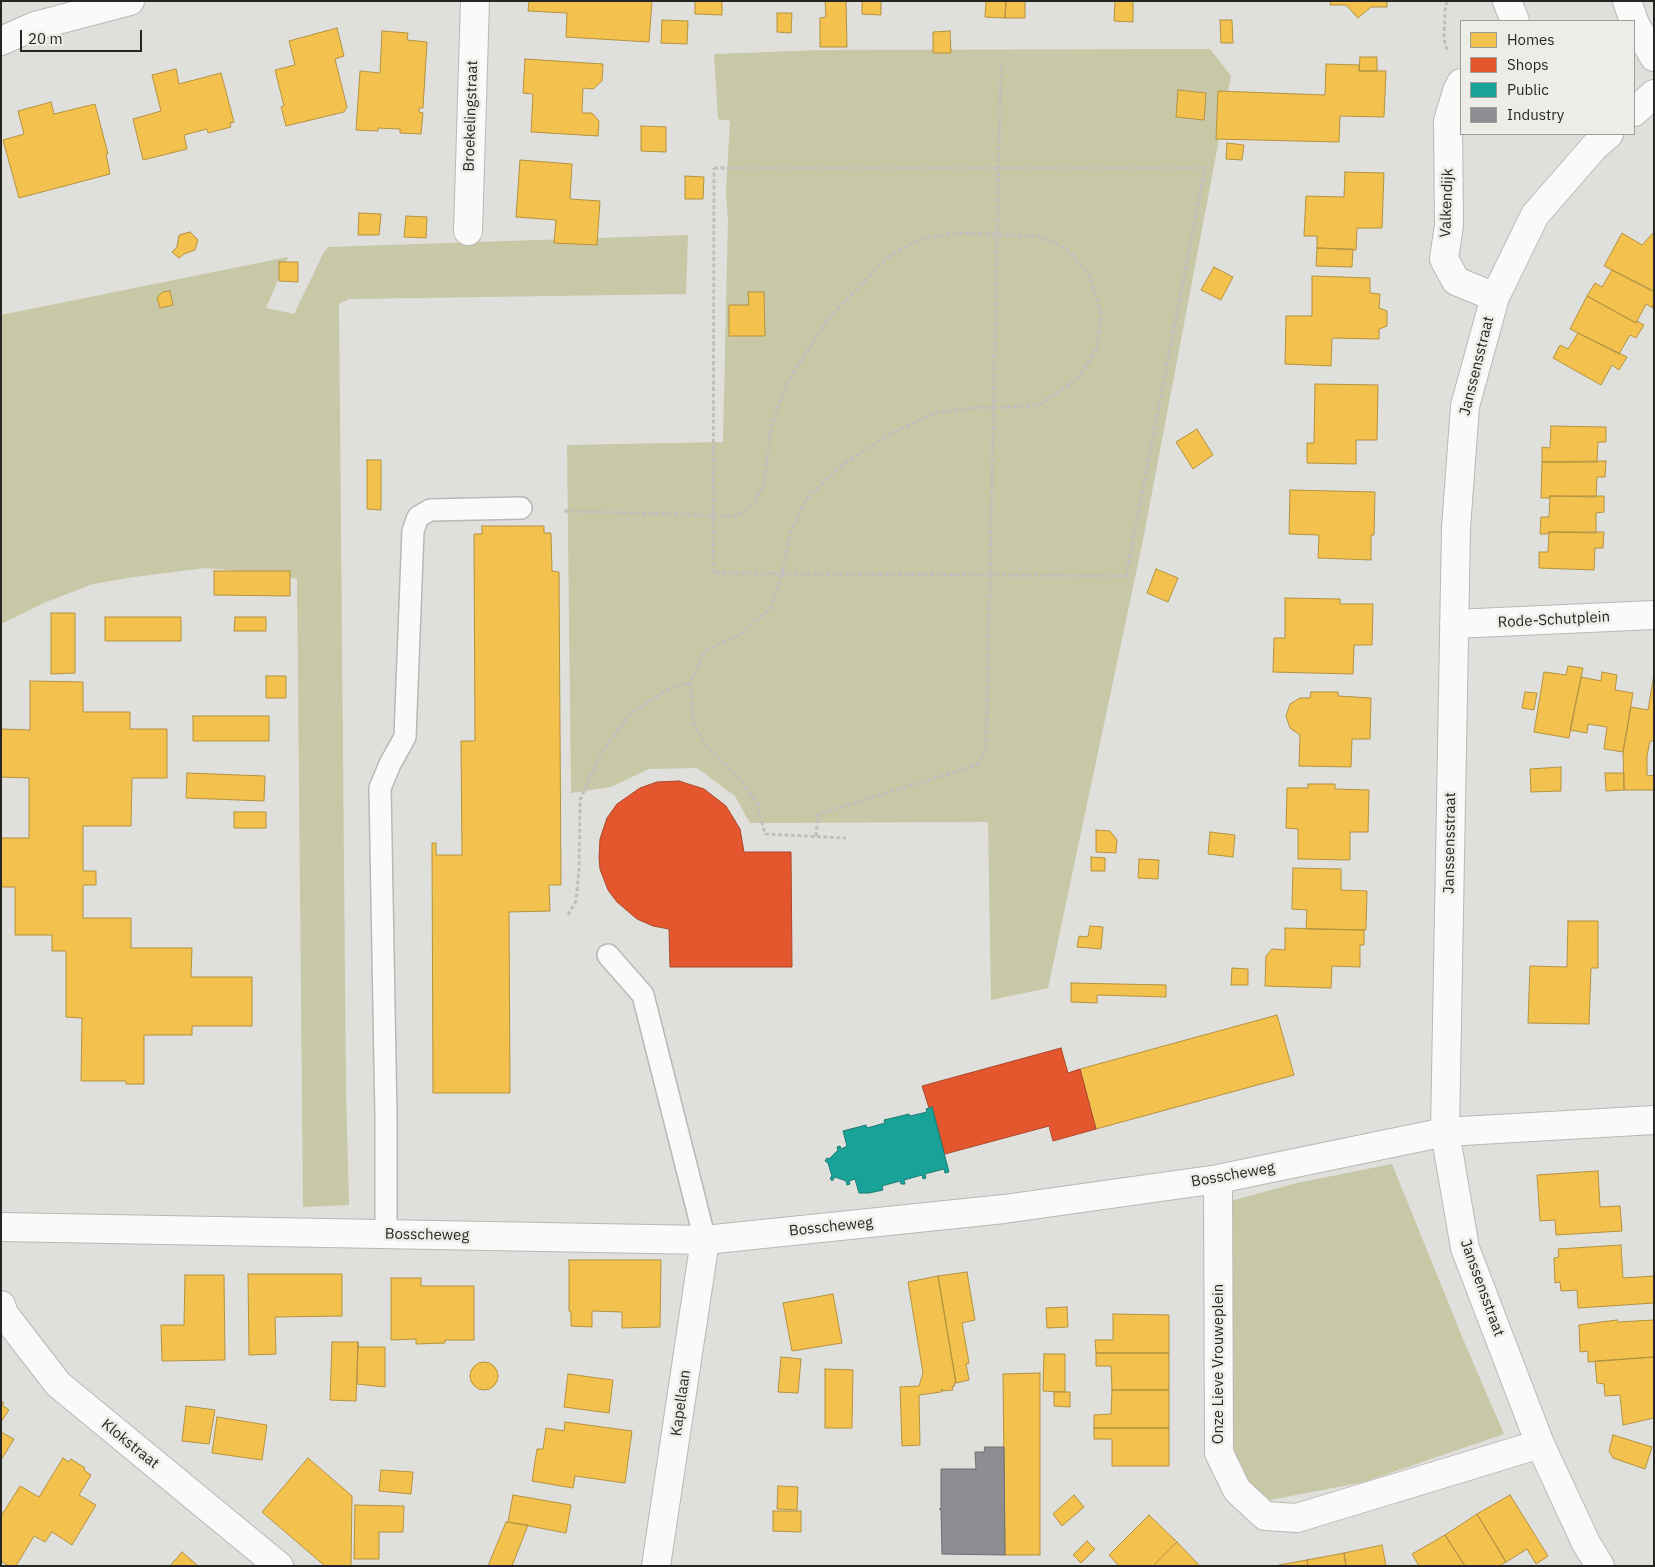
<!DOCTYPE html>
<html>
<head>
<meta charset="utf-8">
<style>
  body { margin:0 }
  #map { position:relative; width:1655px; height:1567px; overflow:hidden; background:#dfdfdc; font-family:"IBM Plex Sans",sans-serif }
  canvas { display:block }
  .frame { position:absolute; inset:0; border:2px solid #252524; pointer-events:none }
  .legend { position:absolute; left:1460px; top:20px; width:175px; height:115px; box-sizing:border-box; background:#edede8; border:1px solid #9d9d9a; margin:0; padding:6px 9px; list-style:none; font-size:15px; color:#252524 }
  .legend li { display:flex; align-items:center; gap:10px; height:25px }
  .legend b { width:25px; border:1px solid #9d9d9a }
  .scale { position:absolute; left:20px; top:30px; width:122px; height:22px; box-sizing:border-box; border:2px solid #252524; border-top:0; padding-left:6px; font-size:15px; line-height:18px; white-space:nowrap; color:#252524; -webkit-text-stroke:4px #edede8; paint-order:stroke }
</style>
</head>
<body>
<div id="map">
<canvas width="1655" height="1567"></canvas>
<div class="frame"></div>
<ul class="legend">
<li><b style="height:14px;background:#f2c14e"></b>Homes</li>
<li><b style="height:14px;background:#e4572e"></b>Shops</li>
<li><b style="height:14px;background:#17a398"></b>Public</li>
<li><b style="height:14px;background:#8d8d92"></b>Industry</li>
</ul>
<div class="scale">20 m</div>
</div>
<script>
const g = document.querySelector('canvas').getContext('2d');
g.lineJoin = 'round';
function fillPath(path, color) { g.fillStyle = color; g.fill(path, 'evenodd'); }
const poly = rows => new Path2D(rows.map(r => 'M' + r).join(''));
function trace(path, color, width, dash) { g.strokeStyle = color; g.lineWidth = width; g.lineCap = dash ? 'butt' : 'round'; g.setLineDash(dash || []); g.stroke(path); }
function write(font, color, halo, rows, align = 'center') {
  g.font = font + ' "IBM Plex Sans",sans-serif'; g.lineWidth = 5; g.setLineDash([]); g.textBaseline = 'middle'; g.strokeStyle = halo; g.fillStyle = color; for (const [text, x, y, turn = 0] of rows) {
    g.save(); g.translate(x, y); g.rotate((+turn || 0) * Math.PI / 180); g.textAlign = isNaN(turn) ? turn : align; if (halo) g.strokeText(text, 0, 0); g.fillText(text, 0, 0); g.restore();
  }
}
fillPath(poly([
  [1210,49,1231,76,1143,540,1048,988,991,1000,988,822,750,823,735,796,697,768,649,769,611,787,571,793,567,445,723,442,728,219,726,192,730,121,718,119,714,54,823,50],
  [688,235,686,294,349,299,339,304,346,1091,349,1205,303,1207,297,579,265,573,205,568,127,578,93,584,46,602,1,624,1,315,288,257,266,308,294,314,324,252,328,247],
  [1392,1164,1463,1339,1504,1434,1364,1482,1259,1502,1229,1452,1227,1202,1297,1183]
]), '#c8c7a6');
const homes = poly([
  [529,1,652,1,649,42,566,37,567,13,528,11,529,1],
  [695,1,722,1,722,15,695,14,695,1],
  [825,1,846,1,847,47,820,47,820,18,826,17,825,1],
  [862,1,881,1,881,15,862,14,862,1],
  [986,1,1006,1,1005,18,985,17,986,1],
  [1006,1,1025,1,1025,18,1005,18,1006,1],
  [1115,1,1133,1,1133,22,1114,21,1115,1],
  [1331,1,1387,1,1387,7,1371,7,1358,18,1346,5,1330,5,1331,1],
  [777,13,792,13,791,33,777,32,777,13],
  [662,20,688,21,687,44,661,43,662,20],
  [1220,20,1232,20,1233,43,1221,43,1220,20],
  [337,28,344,56,335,59,347,107,344,112,286,126,281,107,284,106,275,70,295,65,289,41,337,28],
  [382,31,408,33,407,40,427,42,423,108,419,108,419,112,423,113,421,134,400,133,400,129,378,128,378,131,356,130,360,71,380,73,382,31],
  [950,31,951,53,933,53,933,32,950,31],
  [1360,57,1377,57,1377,71,1359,71,1360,57],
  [525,59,603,64,602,81,593,89,583,88,582,113,592,113,599,121,598,136,531,132,533,94,523,93,525,59],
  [1326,64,1359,65,1359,71,1386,71,1384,117,1340,116,1339,142,1216,139,1218,91,1325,95,1326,64],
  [176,69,179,84,221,73,234,122,230,123,231,127,208,133,207,129,184,135,187,149,143,160,133,119,161,111,152,75,176,69],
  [1178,90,1206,93,1204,120,1176,117,1178,90],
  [51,102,54,114,95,104,108,154,106,154,110,174,19,198,3,140,24,134,18,111,51,102],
  [641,126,666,127,666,152,641,151,641,126],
  [1227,143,1244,145,1242,160,1226,159,1227,143],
  [520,160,572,164,570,199,600,201,597,245,554,243,556,220,516,217,520,160],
  [1345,172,1384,173,1382,228,1357,228,1356,250,1317,248,1317,236,1304,236,1306,196,1344,197,1345,172],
  [685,176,704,177,703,199,685,199,685,176],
  [359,213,381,214,379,235,358,235,359,213],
  [406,216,427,217,426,238,404,237,406,216],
  [190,232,198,240,195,250,184,254,179,258,172,252,177,247,179,235,190,232],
  [1654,232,1654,292,1604,266,1622,233,1642,245,1654,232],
  [1317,248,1353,249,1352,267,1316,266,1317,248],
  [279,262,298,262,298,282,279,281,279,262],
  [1214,267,1233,277,1221,300,1201,290,1214,267],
  [1612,270,1654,291,1653,308,1646,304,1636,323,1587,296,1595,283,1602,287,1612,270],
  [1312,276,1370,278,1370,293,1380,294,1379,308,1387,311,1387,326,1379,329,1379,339,1332,338,1331,366,1285,364,1286,316,1312,316,1312,276],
  [170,291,173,305,160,308,157,298,162,292,170,291],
  [748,292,764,292,765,336,729,336,729,305,749,305,748,292],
  [1587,296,1636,323,1637,321,1644,325,1636,338,1630,335,1619,354,1570,329,1587,296],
  [1578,333,1627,357,1619,370,1612,365,1601,385,1553,358,1560,345,1568,349,1578,333],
  [1315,384,1378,385,1377,440,1356,440,1356,464,1307,463,1307,443,1314,443,1315,384],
  [1551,426,1606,427,1606,442,1598,442,1597,462,1542,462,1542,447,1550,448,1551,426],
  [1197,429,1213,455,1193,469,1176,442,1197,429],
  [367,460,381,460,381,510,367,509,367,460],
  [1606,461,1605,477,1597,477,1596,497,1550,496,1549,498,1541,498,1542,462,1606,461],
  [1290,490,1375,492,1374,535,1371,535,1371,560,1318,558,1319,535,1289,534,1290,490],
  [1550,496,1604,496,1604,512,1596,513,1596,533,1549,532,1548,534,1540,534,1541,517,1549,517,1550,496],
  [482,526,544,526,544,533,551,533,552,571,559,572,561,885,549,885,550,911,509,912,510,1093,433,1093,432,843,436,843,436,855,462,855,461,741,475,741,474,534,482,534,482,526],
  [1549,532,1604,532,1603,548,1595,548,1594,570,1539,568,1539,552,1548,552,1549,532],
  [1156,569,1178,578,1168,602,1147,593,1156,569],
  [214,571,290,571,290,596,214,595,214,571],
  [1285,598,1340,599,1340,604,1373,604,1372,645,1354,645,1353,674,1273,672,1274,638,1285,638,1285,598],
  [51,613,75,613,75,673,51,674,51,613],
  [105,617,181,617,181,641,105,641,105,617],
  [235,617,266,617,266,631,234,631,235,617],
  [1568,666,1583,668,1569,738,1534,732,1544,672,1566,675,1568,666],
  [1602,672,1617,675,1615,690,1633,693,1623,752,1604,749,1607,727,1588,724,1587,733,1570,730,1581,677,1601,681,1602,672],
  [1654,674,1654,741,1650,741,1647,756,1647,776,1654,775,1654,790,1624,790,1623,752,1631,707,1648,710,1654,674],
  [266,676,286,676,286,698,266,698,266,676],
  [30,681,83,682,83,712,130,712,130,729,167,729,167,778,132,778,131,826,83,826,83,871,96,871,96,885,83,885,83,918,131,918,131,948,192,948,191,977,252,977,252,1026,192,1026,192,1035,144,1035,144,1084,126,1084,126,1081,81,1081,82,1018,66,1017,66,951,52,951,52,935,15,935,15,887,1,887,1,838,29,838,29,778,1,777,1,729,30,730,30,681],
  [1311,692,1338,692,1338,696,1371,698,1370,739,1352,739,1351,767,1299,766,1300,735,1290,728,1286,716,1290,704,1300,698,1310,698,1311,692],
  [1525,692,1537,693,1534,710,1522,708,1525,692],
  [193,716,269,716,269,741,193,741,193,716],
  [1561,767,1561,791,1531,792,1530,769,1561,767],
  [187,773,265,776,264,801,186,798,187,773],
  [1605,773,1624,773,1624,790,1606,791,1605,773],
  [1308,784,1335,784,1335,789,1369,790,1368,832,1350,832,1350,860,1298,859,1298,829,1286,828,1287,788,1308,788,1308,784],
  [234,812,266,812,266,828,234,828,234,812],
  [1096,830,1110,831,1117,840,1116,853,1096,852,1096,830],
  [1210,832,1235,835,1233,857,1208,854,1210,832],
  [1091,857,1105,858,1105,871,1091,871,1091,857],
  [1139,859,1159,860,1158,879,1138,878,1139,859],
  [1293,868,1341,869,1341,890,1367,891,1366,930,1306,929,1307,910,1292,909,1293,868],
  [1568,921,1598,921,1598,968,1591,968,1589,1024,1528,1023,1530,966,1567,967,1568,921],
  [1090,926,1103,927,1101,949,1077,947,1079,936,1088,937,1090,926],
  [1285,928,1364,930,1364,945,1360,945,1360,967,1332,966,1331,988,1265,986,1266,956,1272,949,1285,950,1285,928],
  [1232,968,1248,969,1248,985,1231,985,1232,968],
  [1071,983,1166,985,1166,997,1097,995,1097,1003,1071,1002,1071,983],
  [1277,1015,1294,1075,1096,1129,1080,1069,1277,1015],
  [1598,1171,1600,1207,1620,1206,1622,1231,1556,1235,1555,1220,1540,1221,1537,1175,1598,1171],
  [1621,1245,1623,1278,1654,1276,1654,1303,1578,1308,1577,1290,1561,1291,1560,1282,1555,1283,1554,1258,1559,1257,1558,1249,1621,1245],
  [569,1260,661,1260,660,1327,622,1328,622,1312,592,1311,592,1327,571,1326,571,1312,569,1311,569,1260],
  [967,1272,975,1320,962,1323,969,1363,966,1364,969,1380,956,1383,938,1276,967,1272],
  [248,1274,342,1274,342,1316,275,1317,276,1354,249,1355,248,1274],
  [185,1275,224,1275,225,1360,162,1361,161,1325,184,1325,185,1275],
  [938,1276,956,1383,954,1383,955,1386,952,1386,953,1390,942,1391,942,1389,941,1392,919,1395,920,1445,902,1446,900,1387,919,1386,923,1373,908,1282,938,1276],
  [391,1278,421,1278,421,1286,474,1286,474,1340,445,1340,445,1343,416,1344,416,1339,391,1340,391,1278],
  [833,1294,842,1343,792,1351,783,1303,833,1294],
  [1067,1307,1068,1327,1047,1328,1046,1308,1067,1307],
  [1113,1314,1169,1315,1169,1353,1096,1353,1095,1340,1113,1340,1113,1314],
  [1617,1320,1618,1322,1654,1320,1654,1357,1588,1362,1588,1351,1580,1352,1579,1325,1617,1320],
  [332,1342,358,1342,356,1401,330,1400,332,1342],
  [358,1342,358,1347,385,1347,385,1387,357,1384,358,1342],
  [1096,1353,1169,1353,1169,1390,1112,1390,1111,1366,1096,1366,1096,1353],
  [1044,1354,1065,1354,1065,1392,1043,1391,1044,1354],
  [781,1357,801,1359,798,1393,778,1392,781,1357],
  [1654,1357,1654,1418,1623,1425,1620,1395,1605,1396,1604,1384,1597,1383,1595,1361,1654,1357],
  '470 1376a14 14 0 1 1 28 0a14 14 0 1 1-28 0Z',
  [825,1369,853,1370,852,1428,825,1428,825,1369],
  [1040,1373,1040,1555,1005,1555,1003,1374,1040,1373],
  [568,1374,613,1380,609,1413,564,1407,568,1374],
  [1112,1390,1169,1390,1169,1428,1094,1428,1094,1415,1111,1414,1112,1390],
  [1054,1392,1070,1392,1070,1407,1054,1406,1054,1392],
  [1,1401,4,1403,2,1405,9,1410,1,1422,1,1401],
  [186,1406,215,1410,209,1444,182,1441,186,1406],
  [217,1417,267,1425,262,1460,212,1453,217,1417],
  [565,1422,632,1431,625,1483,575,1476,573,1488,532,1481,537,1449,543,1449,546,1428,564,1431,565,1422],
  [1094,1428,1169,1428,1169,1466,1112,1466,1112,1439,1094,1439,1094,1428],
  [1,1432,14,1439,1,1460,1,1432],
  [1613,1435,1652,1447,1645,1469,1613,1458,1609,1451,1613,1435],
  [63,1458,69,1462,71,1459,85,1468,84,1470,91,1475,79,1495,96,1505,72,1545,52,1532,45,1542,34,1536,16,1566,9,1566,1,1561,1,1516,20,1486,39,1497,63,1458],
  [308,1458,352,1496,351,1566,325,1566,262,1512,308,1458],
  [381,1470,413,1472,411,1494,379,1491,381,1470],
  [778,1486,798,1487,797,1510,777,1509,778,1486],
  [513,1495,571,1505,566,1533,508,1522,513,1495],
  [1074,1495,1084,1507,1062,1526,1053,1514,1074,1495],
  [1510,1495,1548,1556,1536,1564,1527,1549,1506,1562,1477,1514,1510,1495],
  [355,1505,404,1506,403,1532,379,1532,379,1559,354,1559,355,1505],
  [773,1511,801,1511,801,1532,773,1531,773,1511],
  [1477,1514,1506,1562,1499,1566,1465,1566,1445,1535,1477,1514],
  [1149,1515,1177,1542,1153,1566,1119,1566,1109,1555,1149,1515],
  [506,1522,528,1525,512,1566,488,1566,506,1522],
  [1445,1535,1465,1566,1419,1566,1412,1554,1445,1535],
  [1087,1541,1095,1549,1081,1563,1073,1555,1087,1541],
  [1177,1542,1200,1566,1153,1566,1177,1542],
  [1382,1545,1386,1566,1346,1566,1344,1553,1382,1545],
  [182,1552,198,1566,170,1566,182,1552],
  [1344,1553,1346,1566,1308,1566,1307,1560,1344,1553],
  [1307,1560,1308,1566,1274,1566,1307,1560]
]);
fillPath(homes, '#f2c14e');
trace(homes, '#b49241', 1);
const shops = poly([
  [679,781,704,789,726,806,740,829,744,852,791,852,792,967,670,967,669,929,653,926,637,919,617,902,608,890,600,869,599,858,600,839,607,818,617,804,640,788,657,782,679,781],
  [1061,1048,1068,1073,1080,1069,1096,1129,1053,1141,1049,1126,945,1154,932,1107,929,1108,922,1086,1061,1048]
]);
fillPath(shops, '#e4572e');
trace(shops, '#ab482b', 1);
const public = poly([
  [932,1107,949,1172,945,1173,944,1169,925,1174,926,1178,923,1179,922,1175,904,1180,905,1184,901,1184,900,1181,882,1186,883,1190,869,1193,859,1193,855,1179,849,1181,850,1184,847,1185,846,1181,835,1177,832,1181,830,1178,832,1176,828,1163,825,1161,827,1158,829,1159,838,1150,837,1147,840,1146,841,1149,847,1146,843,1131,866,1125,867,1128,885,1123,884,1120,909,1114,910,1116,927,1112,926,1109,932,1107]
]);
fillPath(public, '#17a398');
trace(public, '#1b7d75', 1);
const industry = poly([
  [985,1447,1004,1447,1005,1555,942,1554,941,1510,939,1509,941,1509,941,1469,976,1469,975,1452,984,1452,985,1447]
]);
fillPath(industry, '#8d8d92');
trace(industry, '#6e6e71', 1);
const service = poly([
  [608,955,643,995,705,1240],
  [386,1234,386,1117,380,788,390,764,405,737,413,531,418,517,430,510,521,508]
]);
const minor = poly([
  [1507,1,1515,21],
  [1627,1,1635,24,1654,57],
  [1,41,35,26,130,1],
  [1461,83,1457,91,1448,121,1449,225,1444,259,1456,281,1495,297],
  [1634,112,1654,94],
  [468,231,475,1],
  [1454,624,1654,615],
  [1218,1179,1219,1453,1237,1490,1265,1516,1297,1518,1540,1444],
  [1,1227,705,1240,1004,1209,1218,1179,1445,1132,1654,1120],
  [1,1305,4,1314,58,1384,279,1566],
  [656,1566,705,1240],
  [1600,1566,1586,1543,1540,1444,1465,1248,1445,1132,1456,528,1465,406,1495,297,1535,215,1595,146,1609,134]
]);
trace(service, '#b8b8b6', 24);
trace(minor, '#b8b8b6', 30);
trace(poly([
  [1447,50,1444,39,1445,11,1447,1],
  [714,168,1205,168,1126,576,713,573,714,168],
  [564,511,737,516,754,503,764,484,771,426,788,381,828,319,888,257,920,239,957,233,1036,236,1066,248,1090,276,1101,314,1097,349,1079,377,1039,405,993,408,980,407,934,413,890,434,841,466,806,499,790,535,782,573,771,608,739,635,705,651,690,683,694,725,709,749,741,780,757,803,765,834,846,838],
  [816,836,818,814,977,765,986,749,1001,63],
  [568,915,576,901,579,870,580,800,602,752,631,713,668,689,690,683]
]), '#bfbfbe', 3, [4, 2.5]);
trace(service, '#fafafa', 21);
trace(minor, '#fafafa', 28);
write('15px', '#252524', '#edede8', [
  ["Broekelingstraat",471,116,-88],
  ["Valkendijk",1447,203,-88],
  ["Janssensstraat",1477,366,-76],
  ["Rode-Schutplein",1554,620,-3],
  ["Janssensstraat",1450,843,-89],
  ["Bosscheweg",1233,1175,-10],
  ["Bosscheweg",831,1227,-6],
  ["Bosscheweg",427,1235,1],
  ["Janssensstraat",1482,1288,70],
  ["Onze Lieve Vrouweplein",1219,1364,-90],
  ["Kapellaan",681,1403,-82],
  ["Klokstraat",130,1444,39]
]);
</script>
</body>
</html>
